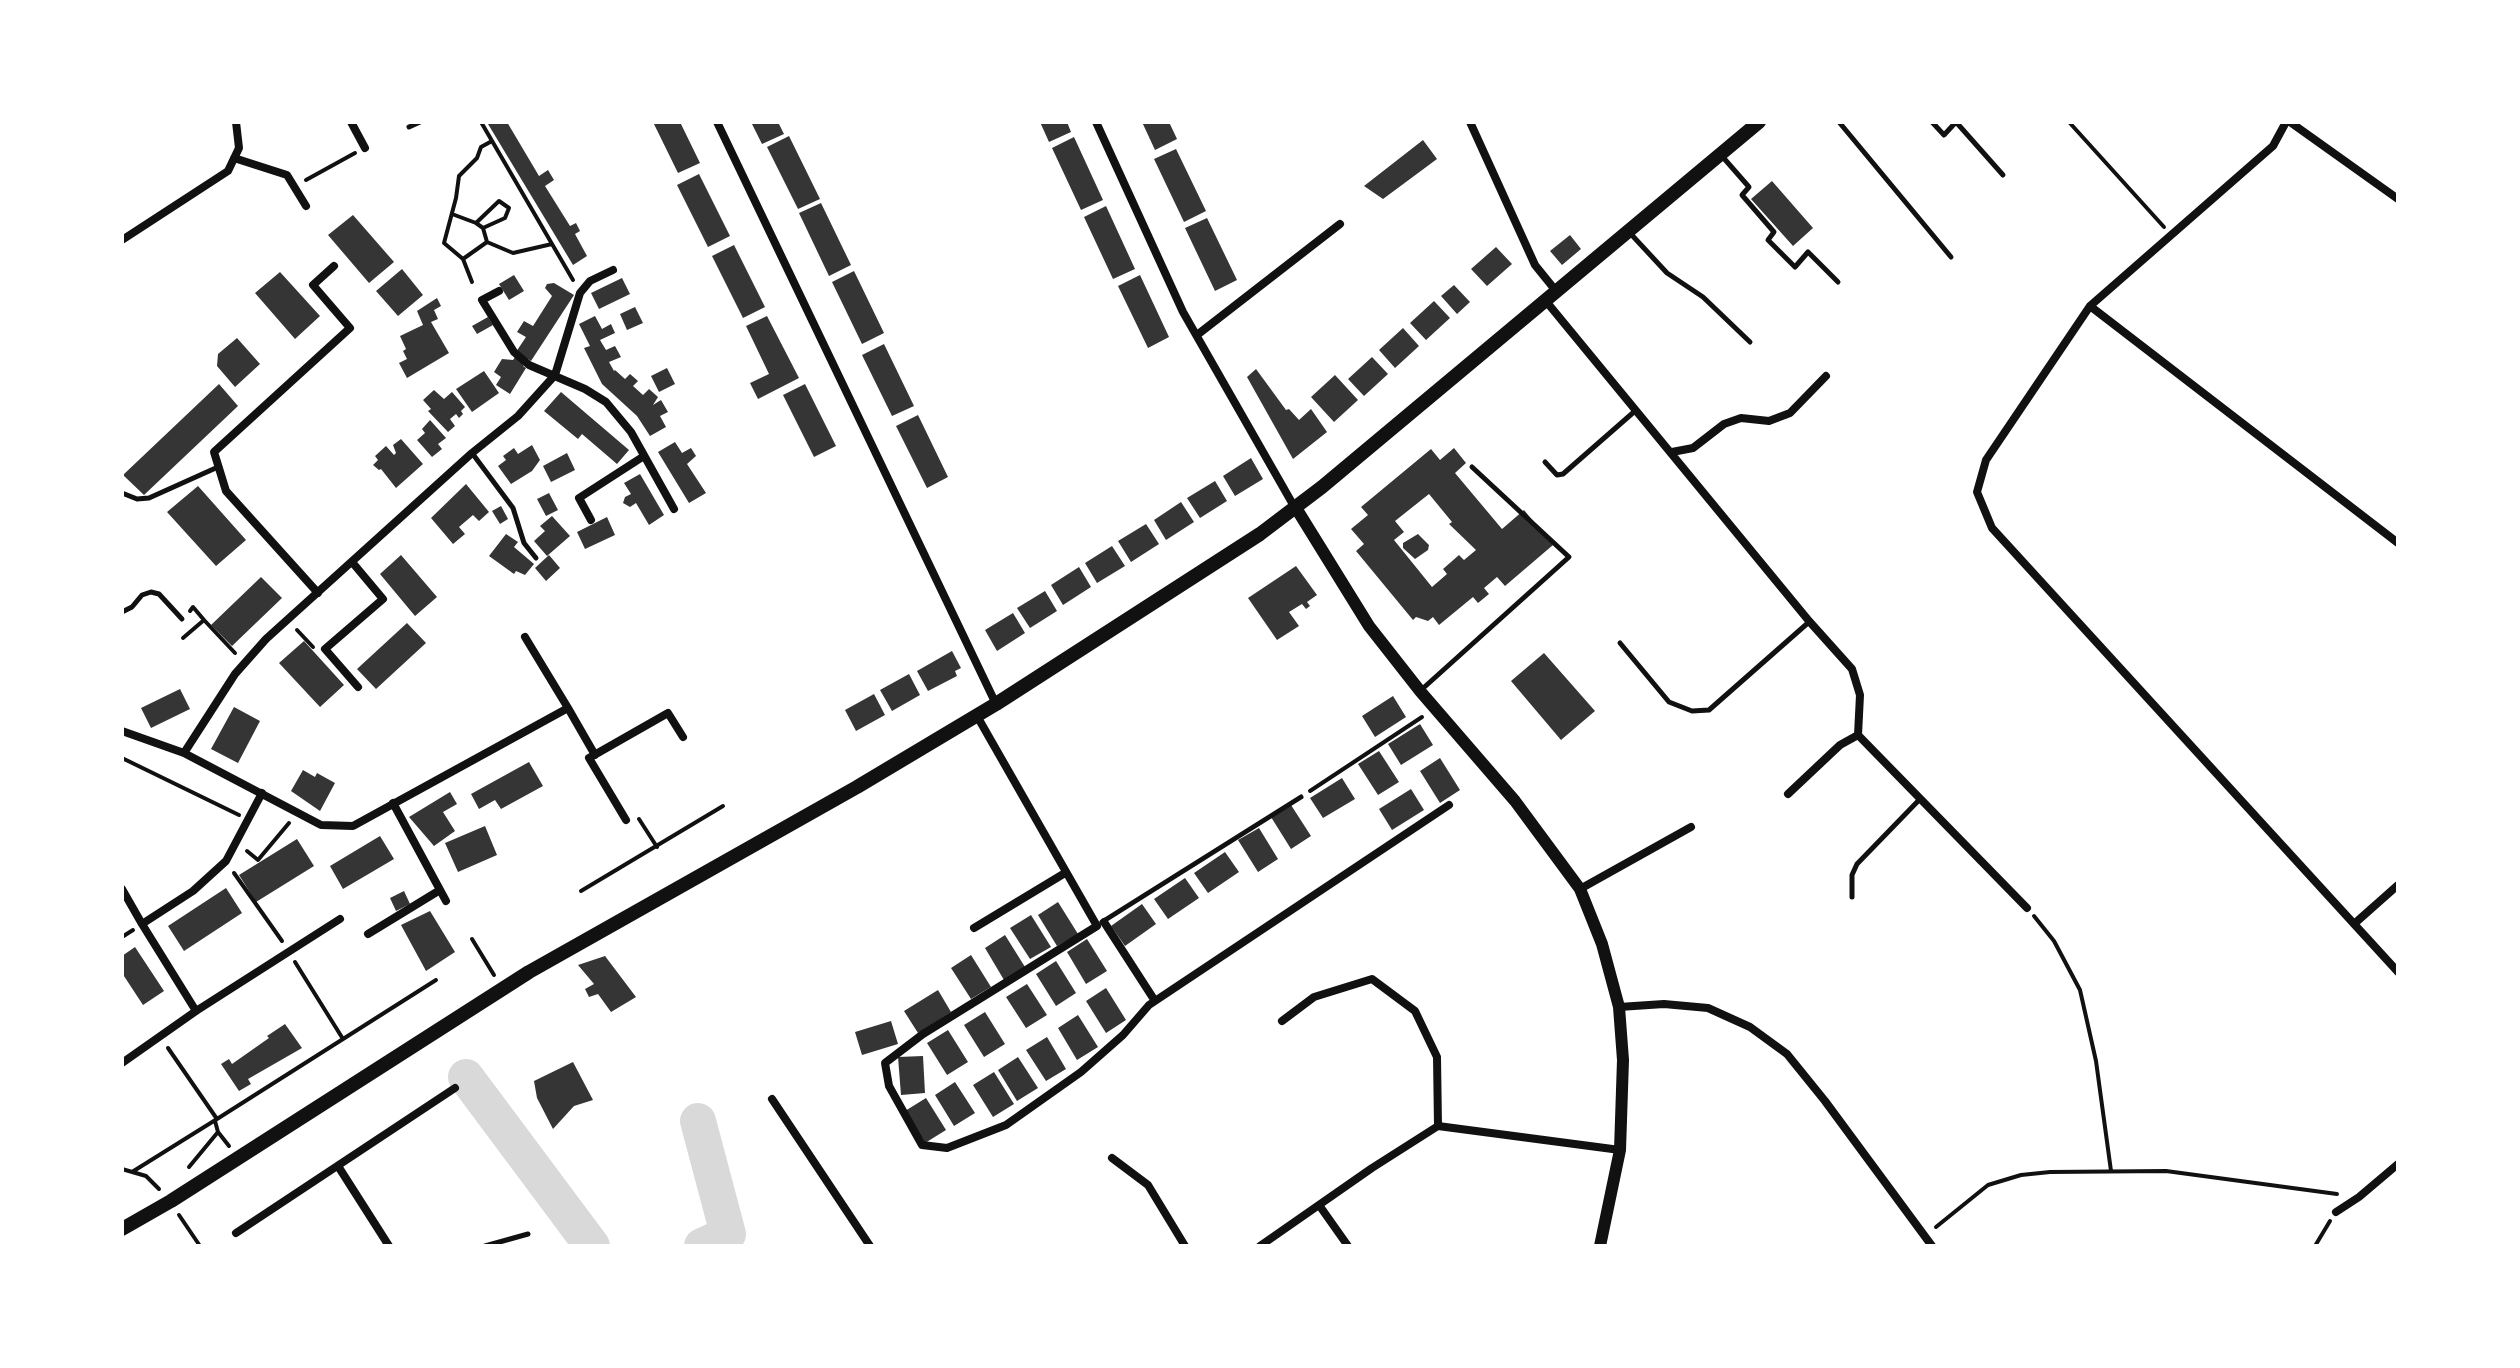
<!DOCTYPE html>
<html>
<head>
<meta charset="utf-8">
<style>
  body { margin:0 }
  #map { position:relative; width:2520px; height:1368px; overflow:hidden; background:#fff; font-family:"Exo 2",sans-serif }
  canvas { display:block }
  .frame { position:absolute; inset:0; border:124px solid #fff; pointer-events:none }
</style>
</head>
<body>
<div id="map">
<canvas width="2520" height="1368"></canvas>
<div class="frame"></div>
</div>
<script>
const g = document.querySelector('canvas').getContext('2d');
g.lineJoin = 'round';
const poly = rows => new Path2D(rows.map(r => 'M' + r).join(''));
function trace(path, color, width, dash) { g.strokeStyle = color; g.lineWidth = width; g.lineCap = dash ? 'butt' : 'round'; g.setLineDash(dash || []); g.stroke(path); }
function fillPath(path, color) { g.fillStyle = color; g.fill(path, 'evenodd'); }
trace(poly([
  [466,1077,592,1246],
  [698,1121,728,1234,702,1246]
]), '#d9d9d9', 36);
fillPath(poly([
  [491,122,507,122,539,176,548,170,554,180,545,186,570,226,576,223,580,231,575,234,587,256,573,265,488,124],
  [653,122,680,122,700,163,678,173],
  [751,122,778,122,784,134,762,144],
  [1040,122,1067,122,1071,132,1049,142],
  [1142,122,1169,122,1177,139,1155,150],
  [789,136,820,199,798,209,767,147],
  [1074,137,1103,200,1081,210,1052,148],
  [1423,140,1437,159,1383,199,1364,186],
  [1176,149,1206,211,1184,222,1154,159],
  [699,174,730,236,708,247,677,185],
  [1772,181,1813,228,1793,246,1751,199],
  [821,203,851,265,829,276,799,213],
  [1106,206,1135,269,1113,279,1084,217],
  [353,215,394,262,369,283,328,235],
  [1207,218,1237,280,1215,291,1185,228],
  [1570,235,1581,249,1562,265,1550,251],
  [734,245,765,307,743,318,712,256],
  [1496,247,1512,264,1487,286,1471,269],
  [402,269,423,295,398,316,376,291],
  [854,271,884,333,862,344,832,282],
  [280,272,320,316,295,339,255,293],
  [514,275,524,291,509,300,499,284],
  [1140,275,1169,337,1148,348,1118,286],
  [622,278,630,294,599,309,591,293],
  [554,283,574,295,531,361,528,359,523,366,526,368,510,394,496,385,501,377,494,372,502,359,513,360,518,353,516,352,526,337,517,332,524,321,533,326,552,296,545,288,547,284],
  [1454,285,1470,302,1457,314,1441,296],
  [437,298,441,306,434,310,438,319,431,322,449,353,407,378,399,363,407,359,403,351,406,349,400,336,423,325,417,311],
  [1434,301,1450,318,1426,340,1410,323],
  [635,307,643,323,627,330,620,314],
  [595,316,602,329,611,324,615,333,600,340,606,350,615,346,621,357,609,362,614,371,615,370,625,379,630,374,638,381,633,386,643,395,649,389,658,397,653,405,661,400,668,412,660,416,666,427,650,436,637,416,602,384,584,348,590,346,579,324],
  [767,316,799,378,758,399,750,383,769,374,746,326],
  [488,317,493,325,477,334,472,326],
  [1403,328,1419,346,1395,368,1379,350],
  [237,338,260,364,235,387,217,366,218,354],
  [884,344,914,406,892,416,862,355],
  [1372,357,1388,374,1364,396,1348,379],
  [667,368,675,384,659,392,651,376],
  [1256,369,1286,410,1289,409,1299,420,1311,409,1327,432,1293,459,1247,377],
  [484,371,499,393,472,412,456,389],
  [1335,375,1358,400,1334,422,1311,397],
  [219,384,238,406,144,495,123,475],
  [805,384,836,446,814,457,783,395],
  [434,390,444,399,452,392,465,407,461,411,463,414,459,418,456,414,450,419,455,426,448,432,428,411,431,409,423,400],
  [561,392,629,450,617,464,582,434,578,439,544,411],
  [918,415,948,477,927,488,896,426],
  [430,420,446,438,438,444,442,449,432,457,417,440,425,433,422,429],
  [401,439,423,464,396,488,381,469,379,470,373,465,378,460,375,456,386,446,394,455,396,453,393,445],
  [675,442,682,453,691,448,696,456,687,464,706,493,689,503,658,452],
  [532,445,540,460,532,471,511,484,498,466,506,460,503,456,514,448,518,454],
  [1454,448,1466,463,1455,473,1502,529,1524,510,1553,545,1505,586,1497,577,1484,588,1489,594,1478,603,1473,597,1439,625,1433,617,1428,621,1416,617,1413,620,1356,551,1364,544,1351,529,1368,515,1361,507,1431,449,1440,460],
  [1429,494,1452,522,1449,524,1476,550,1464,560,1459,555,1443,569,1447,574,1432,587,1394,540,1404,532,1395,521],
  [567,453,575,470,551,482,543,466],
  [1251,458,1263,479,1235,496,1223,476],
  [640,474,664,515,649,525,636,503,630,507,623,503,625,497,631,494,624,483],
  [1215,481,1227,501,1200,518,1187,498],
  [466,484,489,512,479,521,473,515,459,527,465,534,453,544,431,518],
  [198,486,246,540,216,566,167,512],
  [549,493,558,510,546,516,537,499],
  [1181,502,1194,522,1166,540,1154,520],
  [501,506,508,519,500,524,492,511],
  [552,516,570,536,547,556,534,541,545,531,540,526],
  [607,517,615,535,585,549,577,532],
  [1146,524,1159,544,1131,562,1118,541],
  [506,534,518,542,514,547,534,564,525,575,516,571,514,574,489,556],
  [1418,534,1429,545,1428,550,1415,559,1403,548,1403,543],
  [1112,546,1125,566,1097,583,1085,563],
  [401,555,437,597,415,616,380,574],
  [549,555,560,568,546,581,535,568],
  [1296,566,1317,595,1307,602,1310,606,1306,609,1302,604,1289,612,1299,626,1277,640,1248,598],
  [1079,567,1091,587,1063,605,1051,585],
  [261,577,282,598,232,646,211,625],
  [1045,591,1057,611,1030,628,1017,608],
  [1013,613,1025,633,997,651,985,630],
  [407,623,426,643,376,689,357,669],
  [304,641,344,685,320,707,279,663],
  [952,651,961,668,955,671,957,676,928,691,917,671],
  [1544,653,1595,711,1561,740,1511,681],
  [909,674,920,695,892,711,880,690],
  [180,689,190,709,151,728,141,708],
  [874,694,885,715,856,731,845,710],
  [1393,696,1406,717,1375,737,1362,716],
  [234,707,260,721,238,763,211,749],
  [1420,724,1433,745,1401,765,1388,744],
  [1379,751,1399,782,1378,795,1358,764],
  [1440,758,1460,790,1440,803,1420,771],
  [529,762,543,786,501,809,495,800,479,809,471,794],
  [303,770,315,777,317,773,335,783,320,811,291,791],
  [1342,778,1355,799,1323,818,1310,798],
  [1411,789,1424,810,1392,830,1379,809],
  [450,792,457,804,443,812,455,831,434,846,409,817],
  [1291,805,1311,836,1291,849,1271,817],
  [485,826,497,855,458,872,445,843],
  [1259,828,1278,859,1258,872,1238,840],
  [380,836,394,859,343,889,330,866],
  [297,839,314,866,256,902,239,875],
  [1225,852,1239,872,1208,893,1194,873],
  [1185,878,1199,898,1168,919,1154,899],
  [226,888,242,913,184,951,168,926],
  [404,891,410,904,396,911,390,898],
  [1058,902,1078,934,1057,946,1038,915],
  [1142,904,1156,924,1125,946,1111,926],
  [430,911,455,952,426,971,401,925],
  [1031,915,1051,947,1030,959,1010,928],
  [1005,935,1025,967,1004,980,985,948],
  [1087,939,1107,971,1086,984,1067,952],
  [135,947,164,991,143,1005,122,973,122,956],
  [971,955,991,987,971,999,951,968],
  [605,956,636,997,611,1012,598,994,589,997,585,989,594,984,578,965],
  [1056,961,1076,993,1056,1006,1036,974],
  [1027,984,1047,1015,1026,1028,1006,997],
  [1106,988,1126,1020,1106,1033,1086,1001],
  [938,990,951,1012,918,1033,904,1011],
  [985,1012,1005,1044,984,1057,964,1025],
  [1078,1015,1098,1047,1077,1060,1058,1028],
  [891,1021,898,1044,862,1055,855,1032],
  [285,1024,302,1048,248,1079,251,1084,239,1091,221,1064,229,1059,232,1064,269,1038,267,1036],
  [948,1030,968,1062,947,1075,927,1043],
  [1047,1037,1066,1069,1046,1081,1026,1050],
  [923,1056,925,1093,901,1095,898,1057],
  [1018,1057,1038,1088,1017,1101,998,1070],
  [573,1062,593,1100,574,1106,553,1129,537,1098,534,1081],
  [994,1072,1014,1104,993,1117,973,1085],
  [955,1082,975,1113,954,1126,935,1095],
  [926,1098,946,1130,925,1143,905,1111]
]), '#353535');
trace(poly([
  [481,122,573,280],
  [2069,122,2164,227],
  [306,180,355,153],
  [452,214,476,223],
  [483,228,476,223,499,201,509,208,505,218,483,228,487,242],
  [463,259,444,243,456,198,459,176,477,158,481,147,492,141],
  [472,282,463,259,487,242,513,253,552,244],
  [204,620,235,653],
  [297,630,313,647],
  [183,638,204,620,193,607,190,611],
  [122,758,239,815],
  [1310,791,1422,717],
  [639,819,657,847],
  [247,851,258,860,289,823],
  [234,873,282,941],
  [581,891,723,806],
  [2034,916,2054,941,2080,990,2096,1061,2111,1171],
  [122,937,133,930],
  [472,939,494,975],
  [295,962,343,1039],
  [168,1048,217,1119,436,980],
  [218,1132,229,1146],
  [189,1167,218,1132,215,1121],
  [122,1169,146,1176,159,1189],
  [132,1172,217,1119],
  [179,1215,200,1246],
  [1936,1227,1988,1185,2021,1175,2050,1172,2166,1171,2337,1194],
  [2315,1246,2330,1221]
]), '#111', 4);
trace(poly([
  [1839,122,1951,257],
  [1932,122,1944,135,1956,122,2003,175],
  [409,127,420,122],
  [1721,155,1749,187,1742,195,1774,232,1768,240,1795,267,1808,252,1838,282],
  [1629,232,1667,273,1703,297,1750,342],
  [472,453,513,508,524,543,536,558],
  [1545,462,1557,475,1563,474,1635,411],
  [122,493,137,499,149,498,218,467],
  [122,612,132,607,142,595,151,592,159,594,182,619],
  [1620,643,1669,702,1692,711,1709,710,1809,622],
  [1420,691,1569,557,1472,467],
  [1852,897,1852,875,1857,864,1920,799],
  [1102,922,1301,797],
  [485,1246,528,1234]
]), '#111', 5);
trace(poly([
  [351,122,365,148],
  [717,122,996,704],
  [1096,122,1183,312,1295,508],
  [1470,122,1535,265,1556,291],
  [2286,122,2273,146,2090,306,1986,460,1977,492,1992,528,2398,972],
  [2290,122,2398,199],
  [234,158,287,175,306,206],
  [122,240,228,171,239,148,236,122],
  [499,291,482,300,514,352,529,365,585,389,606,402,631,432,674,509],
  [1545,300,1809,621,1852,669,1860,695,1858,735,2027,908],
  [2090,306,2398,543],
  [1197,335,1340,224],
  [1672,452,1693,448,1724,424,1741,418,1769,421,1790,413,1826,376],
  [591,520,579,498,644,456],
  [352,562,383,599,325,649,358,687],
  [318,593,226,491,214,452,350,328,313,285,334,266],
  [525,637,568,708],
  [977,716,1097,926,923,1034,885,1063,889,1086,922,1145,947,1148,1006,1125,1081,1072,1123,1035,1149,1005,1449,805],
  [122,731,184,753,321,825,353,826,568,708,595,755],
  [184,753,235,674,266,639,472,453,518,416,555,375,580,293,590,281,613,270],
  [1788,794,1840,745,1858,735],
  [393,803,446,901],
  [626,820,589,758,668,713,683,737],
  [122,889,142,924],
  [1580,889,1691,827],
  [1104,922,1155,1001],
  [2354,924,2398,885],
  [974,928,1065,873],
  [368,934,440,890],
  [1619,1007,1664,1004,1708,1008,1750,1027,1787,1054,1825,1101,1932,1246],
  [196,1011,142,924,193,891,226,861,262,793],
  [1282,1021,1314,997,1372,979,1415,1011,1437,1057,1438,1126],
  [122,1063,196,1011,340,919],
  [772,1099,870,1246],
  [1112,1158,1148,1185,1185,1246],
  [338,1166,389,1246],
  [1319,1205,1348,1246],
  [2336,1212,2359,1197,2398,1164],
  [236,1233,455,1088],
  [1260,1246,1372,1168,1438,1126,1620,1150]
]), '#111', 8);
trace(poly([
  [1296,508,1369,626,1420,691,1515,801,1580,889,1602,944,1619,1007,1623,1060,1620,1150,1600,1246]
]), '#111', 12);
trace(poly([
  [122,1229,171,1201,529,972,857,787,996,704,1260,534,1322,487,1759,122]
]), '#111', 14);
</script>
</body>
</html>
